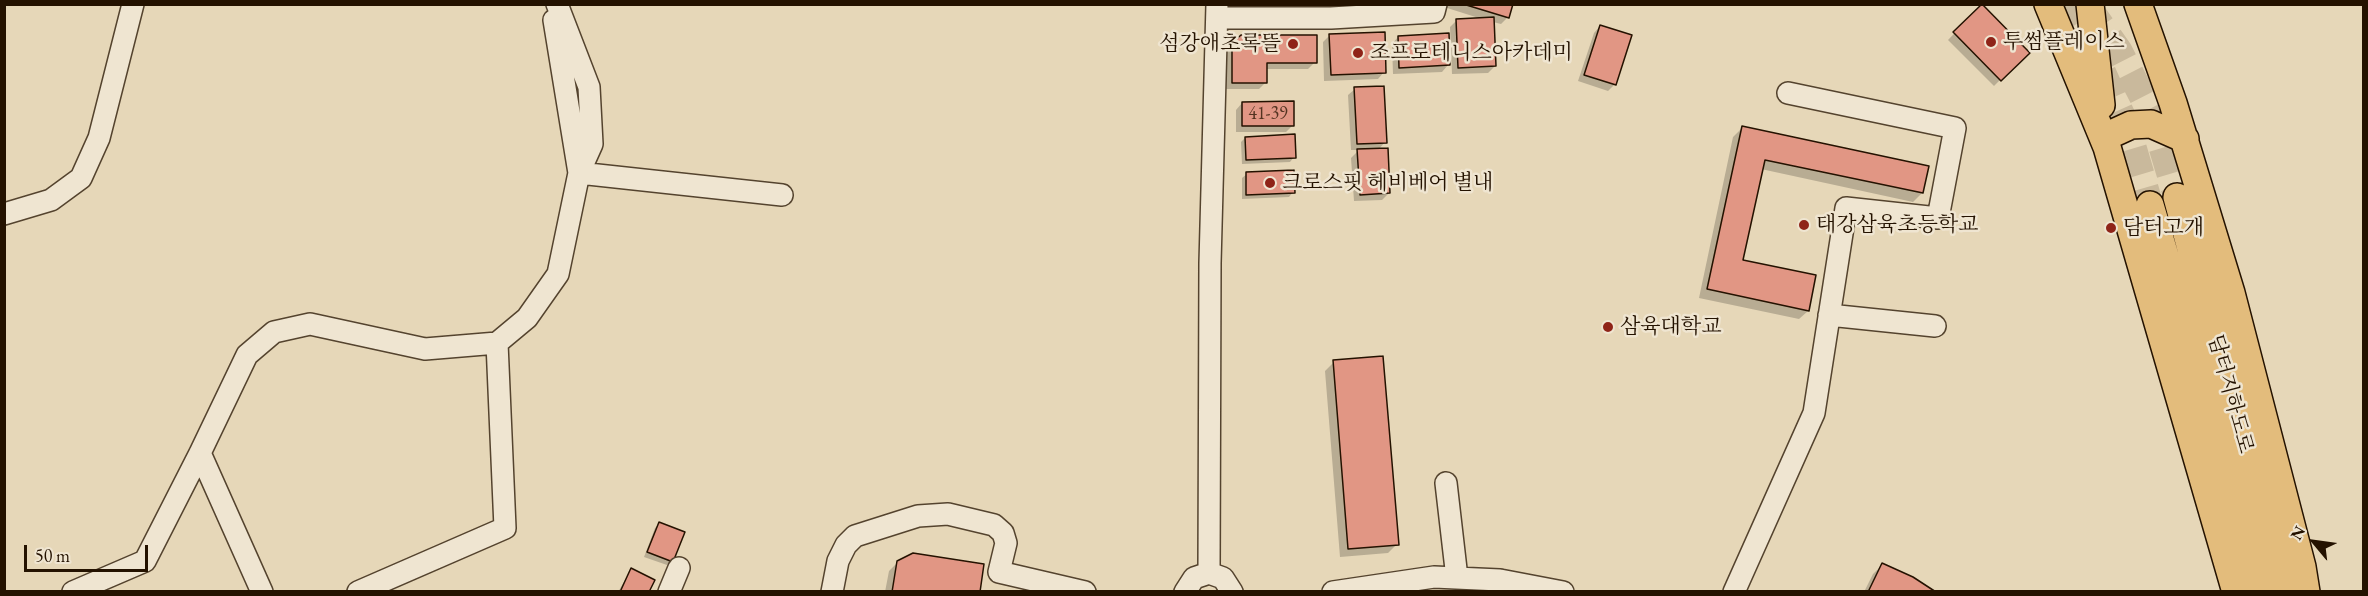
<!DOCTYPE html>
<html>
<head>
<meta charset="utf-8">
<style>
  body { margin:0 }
  #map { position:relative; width:2368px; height:596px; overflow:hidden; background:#e6d7b8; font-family:"EB Garamond",serif }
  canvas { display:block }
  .frame { position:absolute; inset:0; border:6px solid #241200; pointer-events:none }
  .north { position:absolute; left:2284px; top:512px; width:60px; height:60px; -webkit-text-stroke:4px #efe5d1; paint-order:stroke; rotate:299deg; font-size:16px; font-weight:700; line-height:24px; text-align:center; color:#241200 }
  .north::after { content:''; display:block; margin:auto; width:21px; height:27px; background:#241200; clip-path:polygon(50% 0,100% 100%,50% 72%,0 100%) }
  .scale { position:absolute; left:24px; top:545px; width:124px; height:27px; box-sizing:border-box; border:3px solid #241200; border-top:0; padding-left:8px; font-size:18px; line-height:21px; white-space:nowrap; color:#241200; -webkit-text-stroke:4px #efe5d1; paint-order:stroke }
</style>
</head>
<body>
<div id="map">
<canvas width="2368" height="596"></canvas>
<div class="frame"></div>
<div class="north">N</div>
<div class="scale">50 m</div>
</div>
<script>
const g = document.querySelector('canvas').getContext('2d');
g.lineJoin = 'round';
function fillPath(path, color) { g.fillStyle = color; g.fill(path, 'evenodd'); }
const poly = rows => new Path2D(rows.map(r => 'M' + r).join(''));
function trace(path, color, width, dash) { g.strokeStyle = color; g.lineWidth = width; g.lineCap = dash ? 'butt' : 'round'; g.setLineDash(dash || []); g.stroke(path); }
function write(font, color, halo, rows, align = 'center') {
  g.font = font + ' "EB Garamond","Noto Serif KR",serif'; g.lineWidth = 5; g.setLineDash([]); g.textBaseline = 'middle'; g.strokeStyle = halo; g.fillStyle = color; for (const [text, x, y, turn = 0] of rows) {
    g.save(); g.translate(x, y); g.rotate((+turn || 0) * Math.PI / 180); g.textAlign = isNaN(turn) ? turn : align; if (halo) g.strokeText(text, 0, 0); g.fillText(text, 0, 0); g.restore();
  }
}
fillPath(poly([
  [1445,4,1512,4,1508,17,1501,24,1493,22,1495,66,1488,73,1452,74,1450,27,1457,20,1482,19,1444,7],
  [1981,6,2027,53,1994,86,1948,40],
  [1600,26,1615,84,1608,91,1578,81,1594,33],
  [1330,35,1384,72,1378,79,1324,81,1323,42],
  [1241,37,1315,62,1308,69,1265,69,1266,82,1259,89,1226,89,1226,52],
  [1398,37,1448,65,1442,72,1393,74,1392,44],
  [1355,89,1385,142,1378,150,1389,193,1382,200,1354,201,1351,158,1359,150,1351,150,1348,95],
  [1242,103,1293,125,1286,132,1236,132,1236,110],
  [1742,128,1922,193,1913,202,1761,169,1741,261,1808,311,1799,319,1699,298,1733,137],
  [1245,138,1294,157,1290,162,1242,164,1241,142],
  [1247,174,1293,192,1289,197,1242,199,1242,178],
  [1334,362,1397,544,1388,553,1340,557,1325,371],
  [659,524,672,561,667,565,644,557,655,528],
  [898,562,978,592,885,592,889,571],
  [1882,565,1933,592,1864,592,1873,574],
  [631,570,648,592,618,592]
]), '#0003');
const building = poly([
  [1463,4,1513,4,1509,18,1463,4],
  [1982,4,2030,53,2001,81,1953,32,1982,4],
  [1494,17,1496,66,1458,68,1456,19,1494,17],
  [1600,25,1632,35,1616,85,1584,75,1600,25],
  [1385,32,1386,73,1331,75,1329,34,1385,32],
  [1449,33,1450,65,1399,68,1398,36,1449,33],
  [1241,35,1317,35,1317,63,1267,63,1267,83,1232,83,1232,43,1241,35],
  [1384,86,1387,143,1357,144,1354,87,1384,86],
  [1294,101,1294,126,1242,126,1242,102,1294,101],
  [1742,126,1929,166,1923,193,1765,160,1743,260,1816,275,1809,311,1707,289,1742,126],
  [1295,134,1296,158,1246,160,1245,137,1295,134],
  [1388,148,1390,193,1360,195,1357,149,1388,148],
  [1294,170,1295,193,1246,195,1246,172,1294,170],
  [1383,356,1399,545,1348,549,1333,360,1383,356],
  [659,522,685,532,673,562,647,552,659,522],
  [913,553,984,564,980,592,892,592,897,561,913,553],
  [1882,563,1913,577,1936,592,1868,592,1882,563],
  [631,568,655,580,649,592,620,592,631,568]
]);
fillPath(building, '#e19684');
trace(building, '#241200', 1.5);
trace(poly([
  [2058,4,2097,60,2127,127,2150,205],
  [2086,4,2119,51,2153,117,2177,197]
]), '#c9b99c', 27, [27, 14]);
const minor = poly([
  [1217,18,1331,18,1434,12,1436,4],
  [554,20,579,173],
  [579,173,782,195],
  [4,214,51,200,81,178,99,138,133,4],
  [1829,315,1935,326],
  [200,453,262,592],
  [1446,483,1457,578],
  [1209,573,1210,263,1217,4],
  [1500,580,1563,592],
  [73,592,145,561,200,453,247,355,274,332,310,324,425,349,497,343,527,318,558,274,579,173,592,144,589,87,557,4],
  [358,592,505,528,497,343],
  [669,592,679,568],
  [832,592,838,561,846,545,855,536,918,516,948,514,994,525,1003,533,1006,543,999,572,1085,592],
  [1185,592,1194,578,1209,573,1223,578,1232,592],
  [1333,592,1434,577,1500,580,1497,592],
  [1734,592,1814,413,1846,208,1938,218,1955,128,1788,93]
]);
const major = poly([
  [2048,4,2107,147,2236,592],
  [2090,4,2101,105],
  [2138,4,2173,103,2231,293,2302,567,2306,592],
  [2107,136,2131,125,2151,124,2185,139],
  [2177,197,2284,592],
  [2150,205,2264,592]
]);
trace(minor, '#54432e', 24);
trace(major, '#241200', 30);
trace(minor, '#efe5d1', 21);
trace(major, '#e3bc7c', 27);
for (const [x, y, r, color] of [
  [1991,42,6,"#8f2418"],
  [1293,44,6,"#8f2418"],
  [1358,53,6,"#8f2418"],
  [1270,183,6,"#8f2418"],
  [1804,225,6,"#8f2418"],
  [2111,228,6,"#8f2418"],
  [1608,327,6,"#8f2418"]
]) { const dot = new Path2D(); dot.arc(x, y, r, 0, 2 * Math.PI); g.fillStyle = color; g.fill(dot); trace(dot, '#efe5d1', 2); }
write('18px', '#533321', null, [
  ["41-39",1268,114]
]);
write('21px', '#241200', '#efe5d1', [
  ["투썸플레이스",2003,42],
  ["섬강애초록뜰",1281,44,"right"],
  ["조프로테니스아카데미",1370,53],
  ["크로스핏 헤비베어 별내",1282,183],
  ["태강삼육초등학교",1816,225],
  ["담터고개",2123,228],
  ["삼육대학교",1620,327]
], 'left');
write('21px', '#241200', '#efe5d1', [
  ["담터지하도로",2230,394,75]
]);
</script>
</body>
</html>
